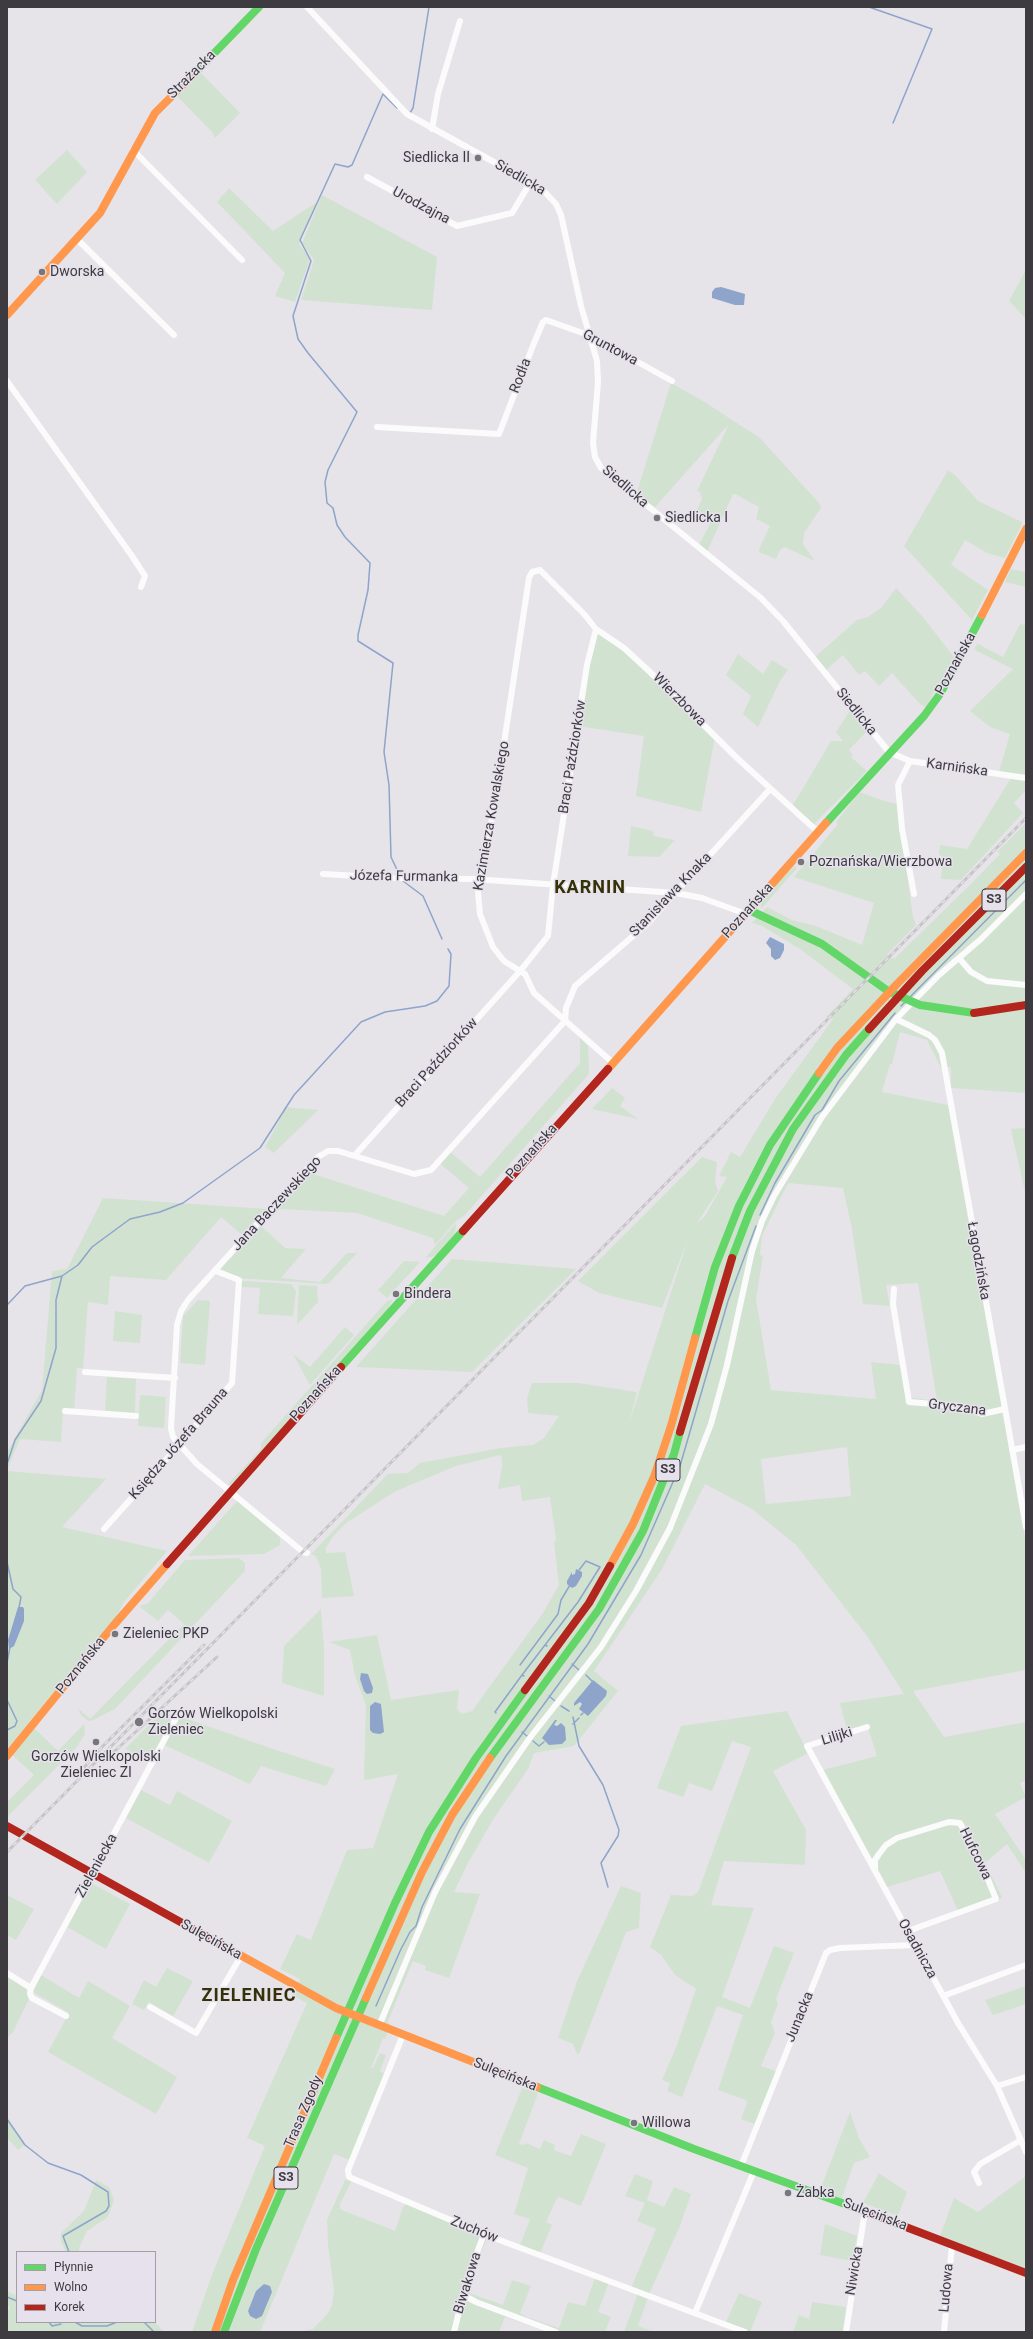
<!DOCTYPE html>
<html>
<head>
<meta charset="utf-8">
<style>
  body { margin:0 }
  #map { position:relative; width:1033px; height:2339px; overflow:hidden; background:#e6e4e9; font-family:Roboto,sans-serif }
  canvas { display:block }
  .frame { position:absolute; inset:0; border:8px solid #3d3b3f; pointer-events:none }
  .legend { position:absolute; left:16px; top:2251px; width:140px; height:72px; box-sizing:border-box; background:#e6e1ec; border:1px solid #a29fa7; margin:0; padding:5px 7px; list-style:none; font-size:12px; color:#3d3b3f }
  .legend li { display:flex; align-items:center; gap:8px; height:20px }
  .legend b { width:20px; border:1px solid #a29fa7 }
</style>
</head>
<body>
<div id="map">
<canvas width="1033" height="2339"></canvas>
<div class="frame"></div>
<ul class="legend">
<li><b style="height:5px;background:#63d668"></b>Płynnie</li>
<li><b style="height:5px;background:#ff974d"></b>Wolno</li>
<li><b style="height:5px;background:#b3261e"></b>Korek</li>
</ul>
</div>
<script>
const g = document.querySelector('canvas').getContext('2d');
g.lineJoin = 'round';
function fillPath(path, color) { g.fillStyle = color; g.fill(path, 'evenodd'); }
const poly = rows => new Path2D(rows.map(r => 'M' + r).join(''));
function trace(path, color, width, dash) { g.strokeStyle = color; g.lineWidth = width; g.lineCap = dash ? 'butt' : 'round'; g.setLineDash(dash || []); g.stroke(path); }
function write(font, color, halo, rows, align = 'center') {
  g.font = font + ' Roboto,sans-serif'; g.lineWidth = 3; g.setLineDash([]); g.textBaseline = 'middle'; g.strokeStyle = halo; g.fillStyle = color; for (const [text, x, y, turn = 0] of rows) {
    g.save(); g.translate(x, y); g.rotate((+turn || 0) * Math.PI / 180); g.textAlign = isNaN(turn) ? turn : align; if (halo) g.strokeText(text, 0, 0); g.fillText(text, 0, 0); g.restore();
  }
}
fillPath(poly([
  [200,72,240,113,215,138,212,132,177,96],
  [67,150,87,172,57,204,35,180],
  [229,188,273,231,317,202,299,244,310,259,295,302,275,296,285,273,217,202],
  [322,195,437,257,432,310,301,300,314,260,302,243],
  [1026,270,1026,319,1009,301],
  [671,383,703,401,760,438,819,503,821,508,804,533,803,544,815,561,784,547,780,550,776,559,759,552,760,547,770,526,756,519,759,507,735,494,733,494,707,552,699,545,713,518,697,510,702,499,700,492,697,491,729,424,655,507,636,495],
  [948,470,956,476,978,501,1022,522,1022,524,1005,558,987,553,965,540,951,565,988,590,972,620,904,546],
  [1011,569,1026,572,1026,587,1005,582],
  [896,588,922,616,954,657,926,707,920,704,892,673,879,686,865,671,859,675,843,655,826,670,815,657,857,620,868,617,882,607],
  [594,622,715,737,701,812,636,796,644,736,578,726],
  [1020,624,1026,625,1026,790,1014,803,1023,813,961,880,941,879,943,858,939,854,940,845,967,849,1011,778,998,775,1010,734,990,727,970,711,1013,669,975,650,975,647,978,644,1003,657],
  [738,654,763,674,772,660,788,670,780,681,758,727,743,714,751,696,726,675],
  [851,709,868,730,849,750,853,755,851,757,867,771,812,826,793,805,831,741,843,741,836,732],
  [860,792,881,800,897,804,913,917,916,925,887,955,894,959,972,883,1000,854,997,852,1026,823,1026,1093,951,1088,951,1067,941,1068,927,1040,900,1032,892,1064,890,1064,882,1092,948,1105,1026,1543,1026,1670,913,1691,944,1737,1026,1722,1026,1781,1020,1783,1026,1797,995,1814,1026,1860,1026,1873,1007,1844,985,1863,1002,1897,999,1900,959,1913,940,1871,884,1888,823,1770,877,1756,867,1725,847,1730,840,1703,904,1694,867,1636,796,1545,752,1509,705,1484,662,1569,594,1671,618,1691,574,1746,534,1753,528,1769,494,1818,468,1863,454,1892,480,1894,449,1978,425,1970,426,1966,413,1961,388,2021,390,2026,385,2039,383,2038,371,2068,373,2068,380,2053,386,2055,380,2071,385,2074,352,2161,334,2154,260,2332,192,2332,213,2272,265,2146,247,2138,307,2003,292,1995,300,1979,280,1969,297,1934,311,1940,347,1850,373,1848,398,1774,364,1780,366,1705,355,1676,350,1650,329,1642,377,1635,391,1700,459,1690,457,1709,462,1714,472,1711,543,1613,559,1585,554,1543,556,1539,550,1497,522,1501,520,1485,498,1489,502,1467,502,1458,500,1455,456,1466,396,1491,346,1523,332,1538,326,1548,326,1553,345,1552,354,1596,322,1598,321,1569,316,1556,311,1554,388,1474,408,1473,420,1463,501,1448,533,1445,544,1438,559,1416,528,1413,527,1398,532,1383,578,1383,637,1392,629,1424,688,1239,662,1308,599,1293,578,1281,702,1157,717,1162,715,1182,718,1191,697,1223,705,1216,727,1177,719,1176,731,1152,740,1157,775,1099,833,1019,826,1017,853,989,800,949,762,926,752,923,767,907,792,920,816,926,862,945,874,903,794,877,838,824,836,822],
  [788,1183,843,1188,852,1229,863,1304,890,1306,886,1285,918,1283,937,1401,906,1397,900,1365,871,1362,876,1399,771,1390,756,1299,763,1256,760,1255,762,1236],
  [847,1447,851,1496,766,1504,761,1459],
  [631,826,653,831,654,836,675,840,659,857,628,856],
  [795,866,797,868,761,909,761,903,781,879],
  [580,1038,588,1046,589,1074,464,1216,456,1221,435,1245,433,1238,357,1213,280,1209,270,1219,272,1211,307,1172,444,1216,469,1188,437,1161,449,1151,480,1177,580,1063],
  [612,1088,625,1098,620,1106,638,1119,592,1109],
  [284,1107,318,1110,274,1153,265,1147,282,1115],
  [1026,1128,1026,1197,1011,1129],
  [103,1198,268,1209,241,1234,221,1217,166,1280,110,1276,108,1305,88,1302,83,1368,77,1368,74,1410,63,1409,61,1442,20,1439,7,1470,7,1452,42,1390,52,1271,67,1269],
  [456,1223,455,1234,435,1256,425,1258],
  [261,1226,285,1248,306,1249,281,1278,320,1282,347,1253,357,1253,330,1282,326,1284,237,1278,220,1269],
  [452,1259,576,1269,472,1372,356,1367],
  [404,1261,420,1262,387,1298,378,1290],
  [244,1281,291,1284,296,1291,293,1316,258,1314,260,1288,241,1287,242,1282],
  [299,1285,317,1286,318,1302,297,1325],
  [393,1299,388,1309,231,1485,228,1484,261,1449,261,1443,387,1301],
  [198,1300,210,1301,205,1365,180,1363,183,1316],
  [115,1311,142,1315,140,1343,113,1341],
  [345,1327,354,1335,310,1385,293,1354,310,1367],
  [107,1377,136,1379,135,1414,105,1412],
  [140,1395,166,1397,164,1428,138,1426],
  [7,1471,106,1479,62,1527,167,1551,124,1602,118,1614,7,1749],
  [238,1500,280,1537,280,1545,264,1554,188,1556],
  [239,1558,245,1563,245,1571,115,1709,91,1721,87,1720,80,1714,79,1709,90,1719,184,1624,168,1610,158,1621,139,1606,147,1604,185,1560],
  [321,1609,324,1649,324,1696,282,1683,284,1646],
  [787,1711,808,1753,773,1771,806,1830,805,1865,724,1861,711,1905,754,1908,722,1997,750,2008,774,1946,794,1953,776,1999,778,2004,771,2022,775,2033,761,2066,778,2072,755,2124,741,2119,747,2103,746,2100,718,2090,743,2015,717,2006,682,2097,667,2091,670,2083,662,2080,677,2045,696,1989,675,1975,661,1955,650,1947,671,1895,692,1896,698,1892,751,1747,732,1741,712,1791,689,1783,683,1797,657,1788,681,1726],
  [162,1712,176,1718,152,1762,125,1749],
  [179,1716,270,1748,335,1769,326,1786,261,1766,250,1784,162,1744],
  [84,1724,85,1734,76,1748,7,1817,7,1802,34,1775,10,1753,32,1726,58,1751],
  [141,1790,170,1805,177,1791,232,1821,209,1863,126,1818],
  [91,1883,130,1904,106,1949,67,1927],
  [621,1886,641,1893,639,1928,626,1932,579,2054,577,2054,573,2044,558,2038,577,1981],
  [7,1895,34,1909,16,1940,7,1935],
  [167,1968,193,1981,173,2016,149,2002,144,2010,132,2004,144,1980,156,1987],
  [41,1975,79,1998,88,1981,130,2006,112,2038,177,2077,156,2114,48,2052,69,2013,33,1992],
  [7,1977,26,1989,29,1999,13,2032,7,2038],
  [1026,1986,1026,2004,993,2015,985,2000],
  [522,2088,537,2093,537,2096,519,2144,524,2145,526,2143,540,2149,544,2140,555,2145,554,2150,571,2156,581,2134,606,2144,581,2206,559,2197,557,2198,546,2222,552,2225,539,2256,519,2248,530,2219,514,2214,528,2168,495,2155],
  [850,2112,859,2138,870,2157,854,2163,842,2198,820,2190],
  [7,2119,25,2145,18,2150,7,2138],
  [877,2172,907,2192,898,2216,863,2203,878,2175],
  [635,2174,653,2181,647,2200,664,2207,674,2187,691,2194,680,2226,650,2292,638,2326,654,2332,624,2332,638,2293,631,2288,656,2229,637,2221,645,2203,625,2196],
  [347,2176,351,2182,340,2204,340,2209,342,2210,395,2231,403,2207,407,2203,488,2236,475,2267,469,2293,503,2305,512,2280,531,2286,520,2313,527,2317,559,2328,568,2302,585,2306,595,2278,609,2282,598,2312,611,2317,605,2332,550,2332,505,2317,499,2332,299,2332,313,2329,328,2313,332,2305,334,2290,328,2246,327,2220],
  [1026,2176,1026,2269,940,2236,954,2198,978,2212],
  [96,2180,109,2187,114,2200,108,2217,87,2231,79,2248,79,2252,66,2252,61,2242,61,2233,84,2211],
  [825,2224,857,2236,852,2261,820,2255],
  [7,2291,17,2296,17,2322,155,2322,164,2332,7,2332,7,2311,10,2309,7,2303],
  [739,2293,762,2302,750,2332,746,2332,726,2322],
  [812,2302,846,2307,843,2332,793,2332,799,2315,809,2319]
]), '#d2e2d1');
fillPath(poly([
  [721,287,745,294,744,305,735,305,712,298,712,292,715,288],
  [770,937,784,944,784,950,780,958,775,960,771,956,771,949,766,943],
  [576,1569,582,1572,582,1576,576,1586,572,1588,567,1584,567,1581,572,1572,572,1575,575,1574],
  [18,1607,23,1607,24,1609,24,1621,14,1646,9,1649,8,1640],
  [361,1673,368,1674,373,1688,372,1693,367,1694,364,1691,360,1679],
  [593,1680,607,1691,606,1696,588,1716,579,1709,582,1704,580,1702,574,1706,574,1703],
  [375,1702,381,1704,384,1732,380,1734,373,1733,370,1730,370,1706],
  [555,1720,557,1720,554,1725,557,1726,561,1723,565,1727,566,1740,562,1744,549,1745,542,1738],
  [264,2284,270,2286,272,2292,262,2316,256,2319,250,2316,248,2311,256,2291]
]), '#8ea4cb');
trace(poly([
  [869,7,932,29,893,123],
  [397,108,383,94,352,165,348,167,335,164,300,240,311,261,293,316,298,339,308,353,357,412,328,470,325,482,327,503,333,508,337,525,345,537,370,563,368,590,358,635,358,641,393,663,384,752,389,785,391,857,399,874],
  [410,113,413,108,429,7],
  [403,881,423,896,442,939],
  [910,997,1026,880],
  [901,1006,905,1002],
  [760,1215,775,1183,815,1115,822,1110,839,1081,895,1013],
  [7,1305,25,1286,62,1276],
  [7,1464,15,1440,41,1401,56,1348,56,1300,62,1276,78,1265,92,1247,130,1219,160,1212,183,1203,260,1148,294,1095,361,1022,385,1012,425,1006,437,1001,449,986,451,954,448,949],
  [7,1562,13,1589,21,1597,19,1608],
  [545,1645,578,1602,600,1567,586,1561,579,1570],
  [7,1663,10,1647],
  [572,1664,579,1670],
  [520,1665,558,1614,561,1600,570,1585],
  [522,1675,545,1645,547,1646],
  [586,1675,592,1681],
  [549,1696,555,1701],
  [7,1700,17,1721,15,1726,7,1730],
  [561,1706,569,1711],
  [496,1713,495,1712,522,1675,524,1676],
  [581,1715,583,1713],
  [573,1717,579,1746,603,1785,619,1830,618,1836,601,1863,608,1887],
  [573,1724,579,1718],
  [522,1732,527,1736],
  [533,1741,539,1746,544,1742],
  [376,2006,401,1949,410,1932,416,1926,422,1907,460,1829,506,1756,588,1644,641,1555,680,1466,728,1301,756,1226],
  [7,2119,25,2145,48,2163,81,2175,108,2192,109,2206,106,2211,63,2236,69,2252],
  [7,2297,17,2301],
  [49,2322,52,2326,61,2324],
  [75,2322,82,2326,107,2326,117,2322],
  [144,2322,154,2332]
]), '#8ea4cb', 1.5);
trace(poly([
  [307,7,407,114,541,188,556,204,561,215,581,306,597,361,598,382,593,443,595,457,601,468,761,598,783,621,889,752,910,761,1026,778],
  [432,129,438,94,460,21],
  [133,150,242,260],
  [367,177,457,226,512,213,530,183],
  [77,239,174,335],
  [7,381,132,556,145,576,141,587],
  [377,427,499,434,534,343,543,322,546,320,591,336,672,381],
  [910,761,898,785,902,829,914,894],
  [323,874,393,878,473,879,676,893,702,898,746,914],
  [959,958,971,972,987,981,1026,985],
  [896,1019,929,1035,935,1040,942,1053,1026,1527],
  [612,1062,534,993,525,974,504,961,493,947,480,914,478,892,496,796,529,578,532,572,540,570,584,614,596,629,624,648,650,672,737,758,818,832],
  [355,1155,521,970,548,936,553,885,587,665,596,629],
  [894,1289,893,1304,909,1402,958,1406,982,1414,1005,1409],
  [85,1372,175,1378],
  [65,1411,136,1416],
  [1012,1450,1026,1447],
  [104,1529,180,1444,232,1383,239,1280,216,1271],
  [307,1553,303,1552,197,1464,173,1437,171,1428,177,1325,181,1311,188,1300,318,1157,328,1151,338,1151,414,1174,431,1170,565,1021,566,1008,575,986,647,924,770,789],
  [867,1727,807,1746,958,2023,997,2086,1026,2152],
  [875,1869,875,1860,879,1854,886,1845,897,1838,949,1822,960,1823,982,1865,996,1899,908,1931],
  [7,1973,31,1988,176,1718],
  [31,1988,30,1994,32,1998,66,2016],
  [943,1996,1026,1965],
  [150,2007,196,2033,241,1956],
  [379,2026,435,1892,475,1817,529,1739,601,1647,636,1591,670,1528,711,1424,727,1365,752,1251,762,1221,774,1196,822,1117,896,1019,939,975,981,939,1026,894],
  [403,2035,348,2170,349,2177,486,2235,745,2332],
  [997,2086,1026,2077],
  [741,2166,826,1953,830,1950,840,1948,915,1945],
  [979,2183,974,2172,980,2164,1021,2140],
  [463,2295,476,2302,556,2332],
  [695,2313,754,2171],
  [454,2332,467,2279,484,2234],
  [846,2332,865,2211],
  [944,2332,952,2245]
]), '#fbfbfc', 6);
trace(poly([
  [194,74,259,7],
  [826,823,924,716,940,694,982,615],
  [749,910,822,944,888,991,920,1005,974,1013],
  [732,1258,750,1211,793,1129,846,1055,869,1029],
  [695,1338,715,1267,739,1206,770,1145,819,1073],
  [341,1367,463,1231],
  [490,1758,599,1609,643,1531,674,1454,680,1432],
  [336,2038,395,1903,429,1832,476,1758,525,1690],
  [537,2087,694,2149,864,2211],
  [224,2332,256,2249,366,1998]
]), '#63d668', 8);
trace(poly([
  [7,315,100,213,155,113,194,74],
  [982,615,1026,529],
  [608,1069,826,823],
  [819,1073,837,1048,897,984,1026,853],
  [610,1566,633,1524,654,1477,671,1426,695,1338],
  [7,1756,113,1626,167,1564],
  [222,1945,336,2008,537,2087],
  [366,1998,422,1872,452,1815,490,1758],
  [215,2332,233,2280,336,2038]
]), '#ff974d', 8);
trace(poly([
  [974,1013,1026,1005],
  [869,1029,922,971,1026,867],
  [463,1231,608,1069],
  [680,1432,732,1258],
  [167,1564,341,1367],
  [525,1690,589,1603,610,1566],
  [7,1826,222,1945],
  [864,2211,1026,2273]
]), '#b3261e', 8);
const rail = poly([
  [104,1761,217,1657],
  [81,1771,102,1747,204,1645],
  [7,1852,1026,818]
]);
trace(rail, '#c5c5c5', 3);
trace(rail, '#e6e1ec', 1.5, [4.5]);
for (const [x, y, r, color] of [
  [478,158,4,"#78767a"],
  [42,272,4,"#78767a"],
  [657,518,4,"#78767a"],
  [801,862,4,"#78767a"],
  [396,1294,4,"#78767a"],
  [115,1634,4,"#78767a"],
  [139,1722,5,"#78767a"],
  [96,1742,4,"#78767a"],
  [634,2123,4,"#78767a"],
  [788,2193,4,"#78767a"]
]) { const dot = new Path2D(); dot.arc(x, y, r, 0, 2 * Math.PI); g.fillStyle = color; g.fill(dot); trace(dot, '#e6e1ec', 1.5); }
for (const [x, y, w] of [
  [994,900,24],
  [668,1470,24],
  [286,2178,24]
]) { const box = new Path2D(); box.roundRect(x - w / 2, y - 11, w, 22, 3); g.fillStyle = '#e6e1ec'; g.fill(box); trace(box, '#3d3b3f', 1); }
write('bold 13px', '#3d3b3f', null, [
  ["S3",994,900],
  ["S3",668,1470],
  ["S3",286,2178]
]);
write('14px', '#3d3b3f', '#e6e1ec', [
  ["Strażacka",192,75,-45],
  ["Siedlicka",520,178,30],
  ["Urodzajna",421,206,28],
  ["Gruntowa",610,348,28],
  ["Rodła",521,376,-69],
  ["Siedlicka",625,487,41],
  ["Poznańska",956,664,-61],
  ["Wierzbowa",679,700,45],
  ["Siedlicka",856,712,51],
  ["Braci Paździorków",573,757,-81],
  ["Karnińska",957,768,8],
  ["Kazimierza Kowalskiego",492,816,-80],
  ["Józefa Furmanka",404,877,1],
  ["Stanisława Knaka",671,895,-46],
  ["Poznańska",748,911,-48],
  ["Braci Paździorków",437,1063,-48],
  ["Poznańska",532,1152,-48],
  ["Jana Baczewskiego",277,1204,-47],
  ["Łagodzińska",978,1261,80],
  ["Poznańska",316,1394,-48],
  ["Gryczana",957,1408,7],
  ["Księdza Józefa Brauna",179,1444,-49],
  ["Poznańska",81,1666,-51],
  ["Lilijki",837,1737,-17],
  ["Hufcowa",975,1854,64],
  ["Zieleniecka",97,1866,-61],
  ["Sulęcińska",211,1940,29],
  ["Osadnicza",917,1949,61],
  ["Junacka",800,2017,-68],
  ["Sulęcińska",505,2075,22],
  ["Trasa Zgody",304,2112,-67],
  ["Sulęcińska",875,2215,21],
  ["Zuchów",474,2230,22],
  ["Niwicka",855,2271,-81],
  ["Biwakowa",468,2283,-73],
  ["Ludowa",947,2288,-85]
]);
write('14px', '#3d3b3f', '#e6e1ec', [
  ["Siedlicka II",470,158,"right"],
  ["Dworska",50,272],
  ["Siedlicka I",665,518],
  ["Poznańska/Wierzbowa",809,862],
  ["Bindera",404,1294],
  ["Zieleniec PKP",123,1634],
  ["Gorzów Wielkopolski",148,1714],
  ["Zieleniec",148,1730],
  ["Gorzów Wielkopolski",96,1757,"center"],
  ["Zieleniec Zl",96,1773,"center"],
  ["Willowa",642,2123],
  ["Żabka",796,2193]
], 'left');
g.letterSpacing = '1px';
write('bold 18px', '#353207', '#e6e1ec', [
  ["KARNIN",590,888],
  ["ZIELENIEC",249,1996]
]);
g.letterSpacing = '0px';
</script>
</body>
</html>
